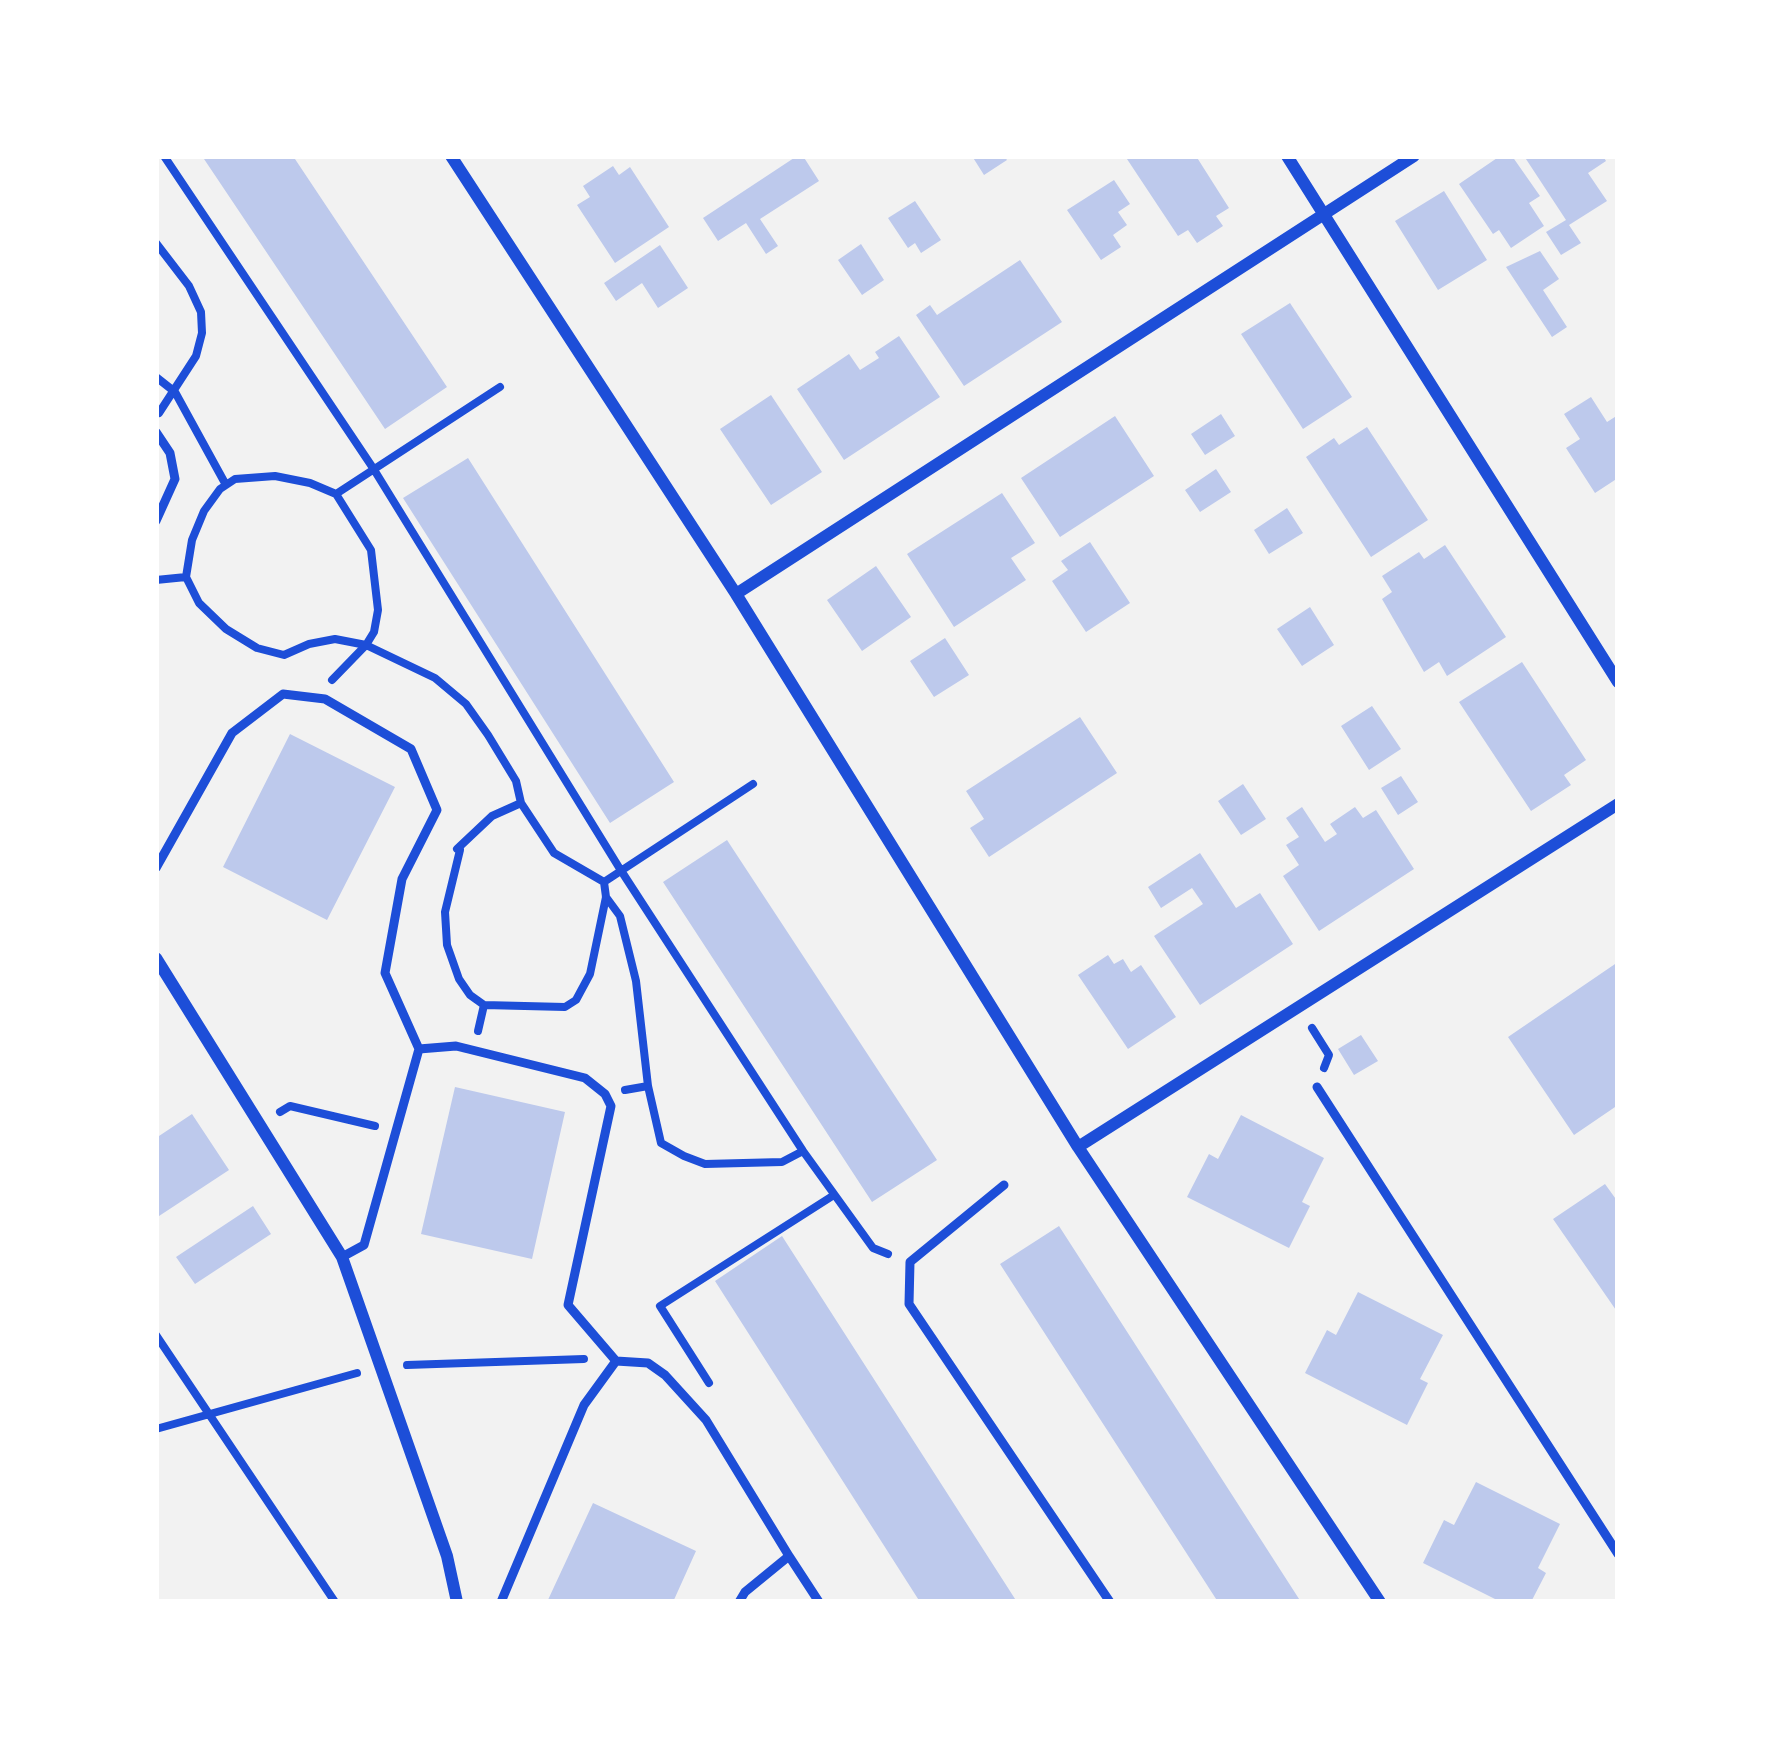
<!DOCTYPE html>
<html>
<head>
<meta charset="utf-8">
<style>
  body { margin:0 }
  #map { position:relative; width:1774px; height:1758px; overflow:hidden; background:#f2f2f2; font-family:"Alegreya Sans",sans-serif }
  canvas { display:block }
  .frame { position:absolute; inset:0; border:159px solid #fff; pointer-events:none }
</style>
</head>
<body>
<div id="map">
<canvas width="1774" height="1758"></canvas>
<div class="frame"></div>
</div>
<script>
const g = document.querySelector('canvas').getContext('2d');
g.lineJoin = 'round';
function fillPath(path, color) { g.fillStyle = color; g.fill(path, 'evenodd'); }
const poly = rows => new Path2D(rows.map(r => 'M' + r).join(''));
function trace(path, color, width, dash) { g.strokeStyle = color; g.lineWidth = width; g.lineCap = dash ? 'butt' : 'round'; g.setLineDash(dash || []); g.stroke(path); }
fillPath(poly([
  [202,156,293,156,447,387,385,429],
  [797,156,803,156,819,181,760,219,778,246,766,254,746,223,718,241,703,218],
  [972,156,1004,156,1007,160,984,175],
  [1125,156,1196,156,1229,208,1216,216,1223,226,1197,243,1188,230,1178,236],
  [1500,156,1512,156,1540,196,1529,203,1544,226,1511,248,1499,230,1493,234,1459,184],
  [1524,156,1603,156,1606,161,1588,173,1607,201,1569,225,1581,243,1561,255,1546,232,1566,220],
  [613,166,619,175,630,167,669,227,615,263,577,205,590,197,583,186],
  [1114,180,1130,204,1118,212,1127,225,1113,235,1121,247,1101,260,1067,210],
  [1444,191,1487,260,1438,290,1395,221],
  [915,201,941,240,921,253,915,243,908,248,888,218],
  [861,244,884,280,862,295,838,260],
  [660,245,688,288,658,308,642,283,616,301,604,283],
  [1540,251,1559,279,1543,290,1567,327,1552,337,1506,267],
  [1020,260,1062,322,964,386,916,315,930,305,937,315],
  [1290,303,1352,397,1303,429,1241,334],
  [899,336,940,397,844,460,797,389,849,354,860,370,879,358,875,352],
  [771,395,822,472,771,505,720,429],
  [1591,397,1607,422,1618,415,1618,478,1595,493,1566,448,1580,439,1564,414],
  [1221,414,1235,436,1205,455,1191,434],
  [1115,416,1154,476,1060,537,1021,478],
  [1367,427,1428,520,1371,557,1306,457,1334,438,1339,445],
  [468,458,674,782,610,823,403,498],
  [1216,469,1231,492,1200,512,1185,490],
  [1002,493,1035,543,1011,558,1026,580,954,627,907,554],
  [1287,508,1303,533,1269,554,1254,530],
  [1090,542,1130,603,1086,632,1052,581,1068,570,1061,561],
  [1445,545,1506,637,1447,676,1439,662,1424,672,1382,599,1392,592,1382,576,1419,552,1424,559],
  [876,566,911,617,862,651,827,600],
  [1310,607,1334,645,1302,666,1277,629],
  [945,638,969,675,934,697,910,661],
  [1522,662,1586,760,1564,775,1571,785,1531,811,1459,702],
  [1372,706,1401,749,1369,770,1341,726],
  [1080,717,1117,773,989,857,970,828,984,819,966,791],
  [290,734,395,787,327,920,223,867],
  [1401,776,1418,802,1398,815,1381,788],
  [1243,784,1266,819,1241,835,1218,801],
  [1302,807,1325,842,1337,834,1330,824,1355,807,1363,818,1376,810,1414,869,1319,931,1283,876,1299,865,1286,845,1299,837,1286,818],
  [727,840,937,1160,872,1202,663,882],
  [1200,853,1236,908,1260,893,1293,944,1200,1005,1154,936,1203,904,1192,888,1161,908,1148,887],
  [1108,955,1114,964,1123,959,1131,972,1141,965,1176,1017,1128,1049,1078,975],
  [1618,962,1618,1105,1574,1135,1508,1037],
  [1361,1035,1378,1061,1354,1075,1338,1049],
  [455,1087,565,1112,532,1259,421,1234],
  [192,1114,229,1170,156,1218,156,1138],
  [1241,1115,1324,1158,1302,1202,1310,1206,1289,1248,1187,1197,1209,1154,1218,1159],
  [1605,1184,1618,1202,1618,1313,1553,1219],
  [253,1206,271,1234,195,1284,176,1257],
  [1059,1226,1301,1602,1218,1602,1000,1264],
  [782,1236,1017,1602,920,1602,715,1281],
  [1358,1292,1443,1335,1420,1379,1428,1383,1407,1425,1305,1373,1327,1330,1336,1335],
  [1476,1482,1560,1524,1538,1568,1546,1573,1531,1602,1501,1602,1423,1563,1444,1520,1454,1525],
  [593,1503,696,1551,673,1602,547,1602]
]), '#bdc9ec');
trace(poly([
  [164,156,373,468,620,869,803,1151,873,1248,888,1254],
  [156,243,189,286,201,312,202,333,196,356,159,413],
  [156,377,175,392,226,485],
  [186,577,199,603,226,629,257,648,284,655,309,644,335,639,366,645,435,678,466,704,488,735,516,781,521,803,554,853,604,882,753,784],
  [156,580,186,577,192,540,204,511,220,489,235,479,275,476,310,483,336,494,500,387],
  [332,680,366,645,374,632,378,610,371,550,336,494],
  [457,849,492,816,521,803],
  [460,850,445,912,447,945,459,979,470,995,484,1005,478,1031],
  [606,897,620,916,636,981,648,1086,625,1090],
  [484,1005,565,1007,576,1000,590,974,606,897,604,882],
  [1312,1028,1329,1055,1324,1068],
  [648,1086,661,1143,684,1156,705,1164,782,1162,803,1151],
  [280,1112,290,1106,375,1126],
  [156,1335,335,1602],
  [407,1365,584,1359],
  [709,1383,660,1306,834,1195],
  [156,1429,357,1373]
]), '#1d4ed8', 8);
trace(poly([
  [156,432,170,453,175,479,156,521],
  [156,868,232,733,283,694,325,699,411,749,437,810,402,879,385,973,419,1049],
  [1317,1087,1618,1554],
  [1004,1185,910,1262,909,1304,1110,1602],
  [342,1257,364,1245,419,1049,456,1046,585,1078,605,1094,611,1106,568,1305,616,1361,584,1405,501,1602],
  [616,1361,648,1363,665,1375,706,1420,789,1556,745,1592,739,1602],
  [789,1556,819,1602]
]), '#1d4ed8', 9);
trace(poly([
  [451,156,736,594,1078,1147,1380,1602],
  [1287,156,1618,682],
  [736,594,1414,156],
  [156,958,342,1257,447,1556,457,1602],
  [1078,1147,1618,804]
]), '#1d4ed8', 12);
</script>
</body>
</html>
